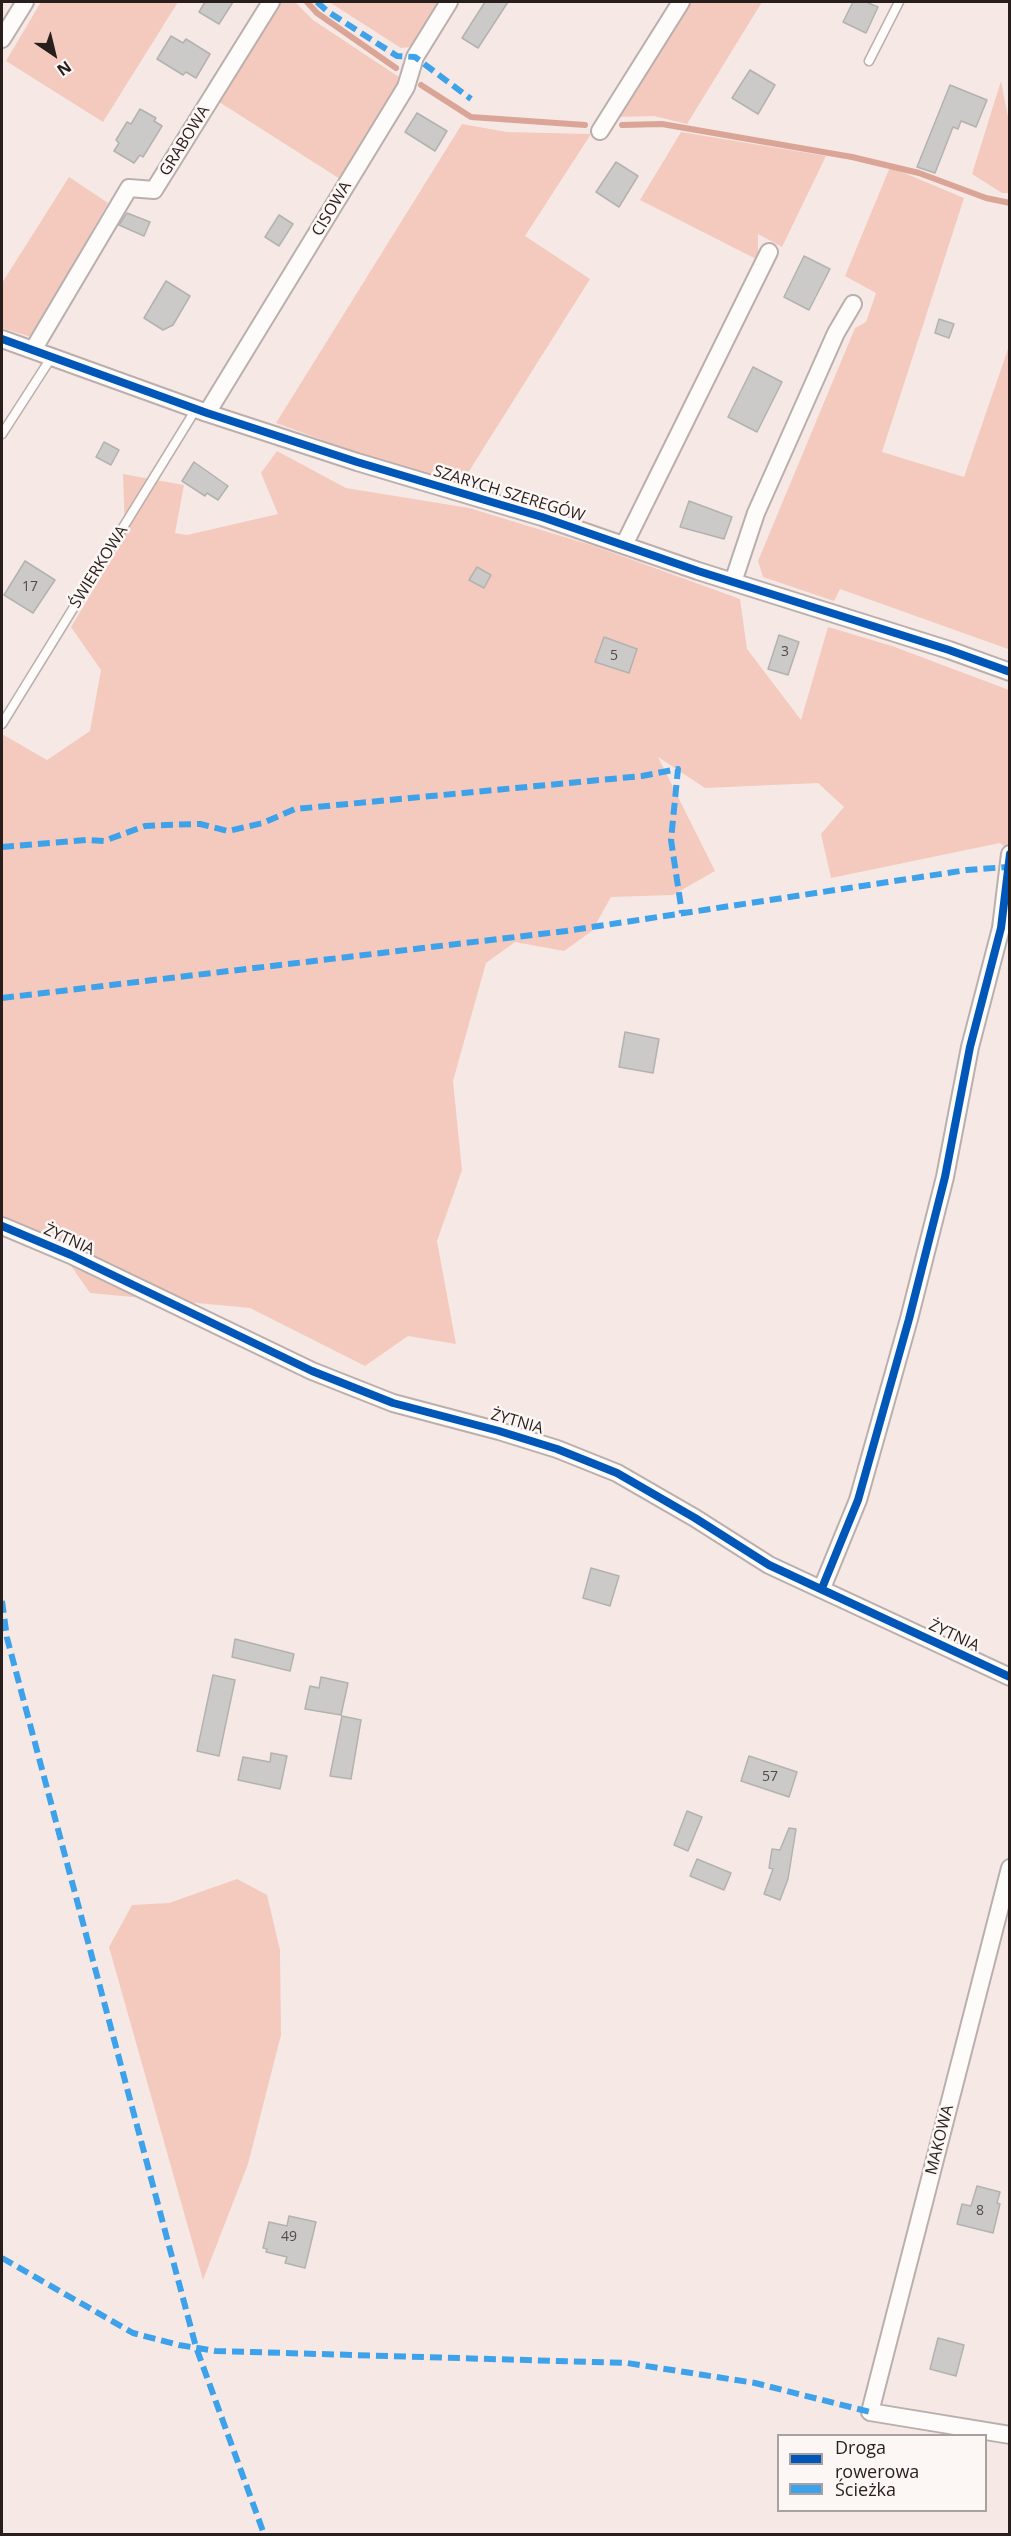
<!DOCTYPE html>
<html>
<head>
<meta charset="utf-8">
<style>
  body { margin:0 }
  #map { position:relative; width:1011px; height:2536px; overflow:hidden; background:#f6e9e5; font-family:"Open Sans",sans-serif }
  canvas { display:block }
  .frame { position:absolute; inset:0; border:3px solid #281f1d; pointer-events:none }
  .legend { position:absolute; left:777px; top:2434px; width:210px; height:78px; box-sizing:border-box; background:#fcf7f5; border:2px solid #a7a19f; margin:0; padding:8px 10px; list-style:none; font-size:18px; color:#281f1d }
  .legend li { display:flex; align-items:center; gap:12px; height:30px }
  .legend b { width:30px; border:2px solid #a7a19f }
  .north { position:absolute; left:24px; top:24px; width:60px; height:60px; -webkit-text-stroke:4px #fcf7f5; paint-order:stroke; rotate:145deg; font-size:16px; font-weight:700; line-height:24px; text-align:center; color:#281f1d }
  .north::after { content:''; display:block; margin:auto; width:21px; height:27px; background:#281f1d; clip-path:polygon(50% 0,100% 100%,50% 72%,0 100%) }
</style>
</head>
<body>
<div id="map">
<canvas width="1011" height="2536"></canvas>
<div class="frame"></div>
<ul class="legend">
<li><b style="height:8px;background:#0057b8"></b>Droga rowerowa</li>
<li><b style="height:8px;background:#3ea2ea"></b>Ścieżka</li>
</ul>
<div class="north">N</div>
</div>
<script>
const g = document.querySelector('canvas').getContext('2d');
g.lineJoin = 'round';
function fillPath(path, color) { g.fillStyle = color; g.fill(path, 'evenodd'); }
const poly = rows => new Path2D(rows.map(r => 'M' + r).join(''));
function trace(path, color, width, dash) { g.strokeStyle = color; g.lineWidth = width; g.lineCap = dash ? 'butt' : 'round'; g.setLineDash(dash || []); g.stroke(path); }
function write(font, color, halo, rows, align = 'center') {
  g.font = font + ' "Open Sans",sans-serif'; g.lineWidth = 5; g.setLineDash([]); g.textBaseline = 'middle'; g.strokeStyle = halo; g.fillStyle = color; for (const [text, x, y, turn = 0] of rows) {
    g.save(); g.translate(x, y); g.rotate((+turn || 0) * Math.PI / 180); g.textAlign = isNaN(turn) ? turn : align; if (halo) g.strokeText(text, 0, 0); g.fillText(text, 0, 0); g.restore();
  }
}
fillPath(poly([
  [41,2,178,2,103,122,6,61],
  [280,2,295,2,313,20,402,79,340,179,216,100],
  [329,2,439,2,410,47,401,48],
  [691,2,762,2,687,124,654,116,619,117],
  [1001,81,1009,122,1009,193,1002,193,972,174],
  [462,124,507,132,591,134,525,236,590,279,461,484,388,464,276,423],
  [681,132,826,156,782,247,758,234,758,260,640,200],
  [890,167,964,198,882,452,964,477,1009,346,1008,649,840,589,834,601,763,577,758,561,855,328,866,322,876,293,845,276],
  [69,177,108,203,31,337,2,328,2,283],
  [277,451,346,488,469,508,594,546,740,599,747,649,801,720,828,627,892,646,1009,690,1009,850,1000,843,831,878,821,834,844,807,818,783,705,788,658,757,715,871,673,895,611,897,592,931,564,951,515,942,486,963,453,1081,462,1170,437,1241,456,1344,408,1336,365,1366,250,1308,90,1293,50,1236,2,1234,2,734,47,760,90,731,101,670,71,627,125,537,123,474,184,485,175,533,187,535,278,514,261,473],
  [237,1879,267,1895,280,1950,281,2035,248,2164,203,2280,109,1947,132,1905,169,1903]
]), '#f4cabe');
trace(poly([
  [307,2,317,13,396,68],
  [421,85,471,117,585,125],
  [622,125,662,124,852,157,919,173,986,198,1010,203]
]), '#daa597', 6);
const building = poly([
  [205,2,233,2,219,24,199,12,205,2],
  [485,2,508,2,478,48,462,38,485,2],
  [853,2,866,2,878,7,866,33,843,22,853,2],
  [171,36,183,43,186,39,210,54,196,78,186,72,183,75,157,59,171,36],
  [750,70,775,85,758,114,732,98,750,70],
  [950,85,987,100,976,127,961,121,958,129,953,127,935,173,917,167,950,85],
  [140,109,156,118,154,121,162,126,143,157,140,155,134,163,114,151,119,143,116,140,127,122,131,124,140,109],
  [417,113,447,131,435,151,405,132,417,113],
  [616,162,638,176,619,207,596,192,616,162],
  [127,213,150,222,144,236,119,225,127,213],
  [279,215,293,224,279,246,265,237,279,215],
  [804,256,830,269,809,310,784,297,804,256],
  [166,281,190,296,173,325,163,330,144,318,166,281],
  [939,319,954,324,949,338,935,333,939,319],
  [753,367,782,382,757,432,728,417,753,367],
  [104,442,119,450,111,465,96,457,104,442],
  [194,462,228,486,218,500,207,493,205,496,182,481,194,462],
  [689,501,732,517,724,539,680,527,689,501],
  [25,561,55,580,33,613,4,595,25,561],
  [477,567,491,575,484,588,469,580,477,567],
  [779,635,799,642,788,675,768,669,779,635],
  [604,637,637,649,629,673,595,662,604,637],
  [625,1032,659,1039,653,1073,619,1067,625,1032],
  [591,1568,619,1576,610,1606,583,1598,591,1568],
  [235,1639,294,1654,290,1671,232,1657,235,1639],
  [213,1675,235,1680,219,1756,197,1751,213,1675],
  [321,1677,348,1683,341,1715,305,1709,310,1686,319,1688,321,1677],
  [342,1716,361,1720,351,1779,330,1776,342,1716],
  [271,1753,287,1756,280,1789,238,1780,243,1757,270,1762,271,1753],
  [749,1756,797,1772,789,1797,741,1781,749,1756],
  [687,1811,702,1817,688,1851,674,1845,687,1811],
  [789,1828,796,1829,788,1879,780,1900,764,1894,773,1869,769,1868,772,1849,780,1850,789,1828],
  [697,1859,731,1873,724,1890,690,1876,697,1859],
  [977,2186,1000,2192,997,2203,1000,2204,993,2233,957,2224,962,2204,971,2206,977,2186],
  [289,2216,316,2222,305,2268,285,2263,287,2257,266,2252,267,2249,263,2248,269,2222,287,2226,289,2216],
  [938,2338,964,2345,956,2376,930,2369,938,2338]
]);
fillPath(building, '#cbcac8');
trace(building, '#b2b2b0', 1.5);
const lane = poly([
  [869,61,899,2],
  [2,434,51,358],
  [2,724,196,409]
]);
const street = poly([
  [2,39,25,2],
  [600,131,681,2],
  [2,339,207,413,357,462,542,517,698,571,949,650,1010,672],
  [33,350,129,188,154,190,271,2],
  [207,413,406,87,415,57,449,2],
  [624,545,769,252],
  [733,582,756,513,836,333,853,304],
  [2,1226,71,1255,312,1371,393,1403,499,1431,557,1449,617,1473,695,1518,769,1565,1010,1677],
  [822,1588,858,1500,909,1319,945,1177,970,1047,1001,928,1010,854],
  [1010,1868,870,2412,1010,2435]
]);
trace(lane, '#baafac', 11);
trace(street, '#baafac', 20);
trace(lane, '#fefcfb', 8);
trace(street, '#fefcfb', 16);
trace(poly([
  [317,2,327,11,397,56,415,57,471,99],
  [2,847,86,840,104,841,145,826,166,825,200,824,228,831,263,823,295,809,642,776,678,769,671,840,682,913],
  [2,998,566,931,967,870,1007,867],
  [2,1601,7,1638,196,2347,264,2534],
  [2,2258,133,2333,179,2345,216,2351,627,2363,755,2383,870,2412]
]), '#3ea2ea', 6, [12, 6]);
trace(poly([
  [2,339,207,413,357,462,542,517,698,571,949,650,1010,672],
  [2,1226,71,1255,312,1371,393,1403,499,1431,557,1449,617,1473,695,1518,769,1565,1010,1677],
  [822,1588,858,1500,909,1319,945,1177,970,1047,1001,928,1010,854]
]), '#0057b8', 8);
write('14px', '#514a48', null, [
  ["17",30,587],
  ["3",785,652],
  ["5",614,656],
  ["57",770,1777],
  ["8",980,2211],
  ["49",289,2237]
]);
write('16px', '#281f1d', '#fcf7f5', [
  ["GRABOWA",185,141,-58],
  ["CISOWA",332,209,-59],
  ["SZARYCH SZEREGÓW",509,494,17],
  ["ŚWIERKOWA",99,567,-58],
  ["ŻYTNIA",69,1240,24],
  ["ŻYTNIA",517,1422,16],
  ["ŻYTNIA",954,1636,25],
  ["MAKOWA",940,2140,-76]
]);
</script>
</body>
</html>
